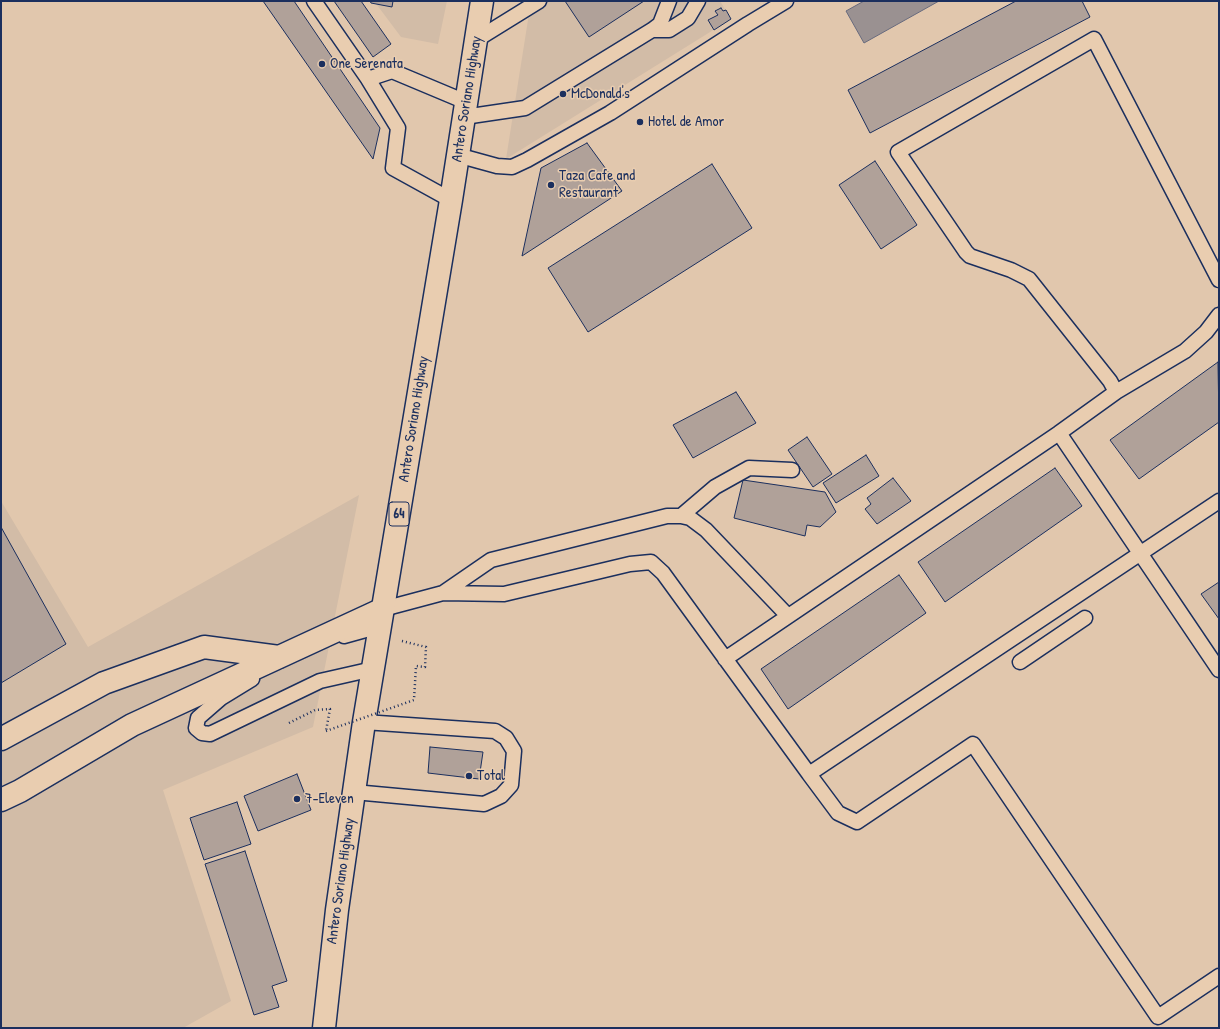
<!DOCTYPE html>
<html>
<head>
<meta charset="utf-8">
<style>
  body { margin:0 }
  #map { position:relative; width:1220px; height:1029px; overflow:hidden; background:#e1c7ad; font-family:"Patrick Hand",sans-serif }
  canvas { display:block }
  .frame { position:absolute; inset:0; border:2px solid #1b2f5e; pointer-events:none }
</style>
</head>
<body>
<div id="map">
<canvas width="1220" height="1029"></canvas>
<div class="frame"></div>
</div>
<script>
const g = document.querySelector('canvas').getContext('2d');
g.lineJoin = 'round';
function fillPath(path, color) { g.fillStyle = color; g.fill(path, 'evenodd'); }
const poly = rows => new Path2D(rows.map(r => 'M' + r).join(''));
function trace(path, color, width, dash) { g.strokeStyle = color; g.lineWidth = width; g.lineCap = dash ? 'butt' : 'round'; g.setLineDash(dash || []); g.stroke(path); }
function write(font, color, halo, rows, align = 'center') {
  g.font = font + ' "Patrick Hand",sans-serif'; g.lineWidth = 3; g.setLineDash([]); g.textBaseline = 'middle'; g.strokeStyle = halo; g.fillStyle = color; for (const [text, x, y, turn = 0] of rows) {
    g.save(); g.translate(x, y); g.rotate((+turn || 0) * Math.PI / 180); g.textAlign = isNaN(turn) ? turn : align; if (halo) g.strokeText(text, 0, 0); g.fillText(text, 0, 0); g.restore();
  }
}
fillPath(poly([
  [374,1,447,1,438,44,401,37],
  [531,1,720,1,731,19,506,159],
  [359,495,313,727,163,790,231,1001,183,1028,1,1028,1,501,88,647]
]), '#d2bca7');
const water = poly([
  [864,1,939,1,864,43,846,11,864,1]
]);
fillPath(water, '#9a9191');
trace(water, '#676a7d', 1);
const building = poly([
  [263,1,294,1,380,128,373,159,263,1],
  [334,1,361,1,391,44,373,57,334,1],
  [370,1,393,1,392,7,371,3,370,1],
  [565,1,644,1,589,37,565,1],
  [1016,1,1082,1,1090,17,870,133,848,90,1016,1],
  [721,8,723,11,726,10,731,19,714,30,708,20,718,15,715,11,721,8],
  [587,143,622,191,522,256,541,168,587,143],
  [875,161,917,225,881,249,839,185,875,161],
  [712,164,752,228,588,332,548,268,712,164],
  [1218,362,1219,422,1139,479,1110,440,1218,362],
  [736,392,756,423,693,458,673,425,736,392],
  [807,437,832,474,813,487,788,450,807,437],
  [866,455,879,476,836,503,823,483,866,455],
  [1055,468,1082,506,945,602,918,562,1055,468],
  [893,478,911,501,877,524,865,509,871,504,867,498,893,478],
  [743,480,825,492,836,512,820,527,807,525,805,536,734,518,743,480],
  [1,527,66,644,1,683,1,527],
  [899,575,926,613,788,709,761,669,899,575],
  [1219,582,1219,619,1201,594,1219,582],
  [430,747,483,752,479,779,428,773,430,747],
  [297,774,311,810,258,831,244,796,297,774],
  [237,802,251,844,204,860,190,818,237,802],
  [245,851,287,981,272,986,279,1007,254,1015,205,864,245,851]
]);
fillPath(building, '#b0a199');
trace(building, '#1b2f5e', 1);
const service = poly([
  [314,1,368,79,398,128,393,168,451,200],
  [652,30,669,30,688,18,698,1],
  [476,40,539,1],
  [368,79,392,71,466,102],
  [464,117,525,108,652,30,660,24,669,1],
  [457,155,497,166,512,167,527,160,610,113,748,24,786,1],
  [1116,392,1185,351,1206,332,1219,315],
  [1059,433,1116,392,1110,381,1029,279,1011,270,970,256,966,252,898,152,1094,39,1219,280],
  [681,516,715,487,749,468,792,470],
  [443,593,491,560,667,516,681,516,690,518,706,530,788,616],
  [383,609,443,593,504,594,630,564,651,562,663,573,809,774,1219,501],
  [344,636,380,626],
  [725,659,1059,433,1219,670],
  [1020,662,1085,618],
  [252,679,221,698,198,718,196,728,202,733,210,734,320,681,373,669],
  [809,774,838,813,857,822,973,744,1158,1017,1219,976],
  [354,792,484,804,501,796,511,785,514,751,506,738,495,731,364,722]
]);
const minor = poly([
  [1,739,104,683,204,647,279,657],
  [1,800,20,791,132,725,383,609]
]);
const primary = poly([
  [324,1028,337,910,364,722,451,200,482,1]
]);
trace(service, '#1b2f5e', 17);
trace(minor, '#1b2f5e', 25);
trace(primary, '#1b2f5e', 25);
trace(poly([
  [402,641,426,647,425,667,416,666,414,700],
  [289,723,315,710,330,709,326,731]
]), '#1b2f5e', 2.5, [1, 3]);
trace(service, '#e9cdb0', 14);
trace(minor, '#e9cdb0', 22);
trace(primary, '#e9cdb0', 22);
trace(poly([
  [326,731,414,700]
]), '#1b2f5e', 2.5, [1, 3]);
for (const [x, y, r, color] of [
  [322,64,4,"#1b2f5e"],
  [563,94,4,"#1b2f5e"],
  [640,122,4,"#1b2f5e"],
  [551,185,4,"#1b2f5e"],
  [469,776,4,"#1b2f5e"],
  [297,799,4,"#1b2f5e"]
]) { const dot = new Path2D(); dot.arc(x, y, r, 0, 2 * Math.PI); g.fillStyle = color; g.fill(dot); trace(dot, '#e9cdb0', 1.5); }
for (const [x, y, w] of [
  [399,514,20]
]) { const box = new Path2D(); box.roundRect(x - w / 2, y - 12, w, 24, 3); g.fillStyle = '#e9cdb0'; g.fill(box); trace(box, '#1b2f5e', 1); }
write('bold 14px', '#1b2f5e', null, [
  ["64",399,514]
]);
write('15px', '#1b2f5e', '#e9cdb0', [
  ["One Serenata",330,64],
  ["McDonald's",571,94],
  ["Hotel de Amor",648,122],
  ["Taza Cafe and",559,176],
  ["Restaurant",559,193],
  ["Total",477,776],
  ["7-Eleven",305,799]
], 'left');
write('15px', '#1b2f5e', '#e9cdb0', [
  ["Antero Soriano Highway",467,99,-81],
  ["Antero Soriano Highway",414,419,-81],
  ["Antero Soriano Highway",341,881,-82]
]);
</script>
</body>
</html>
